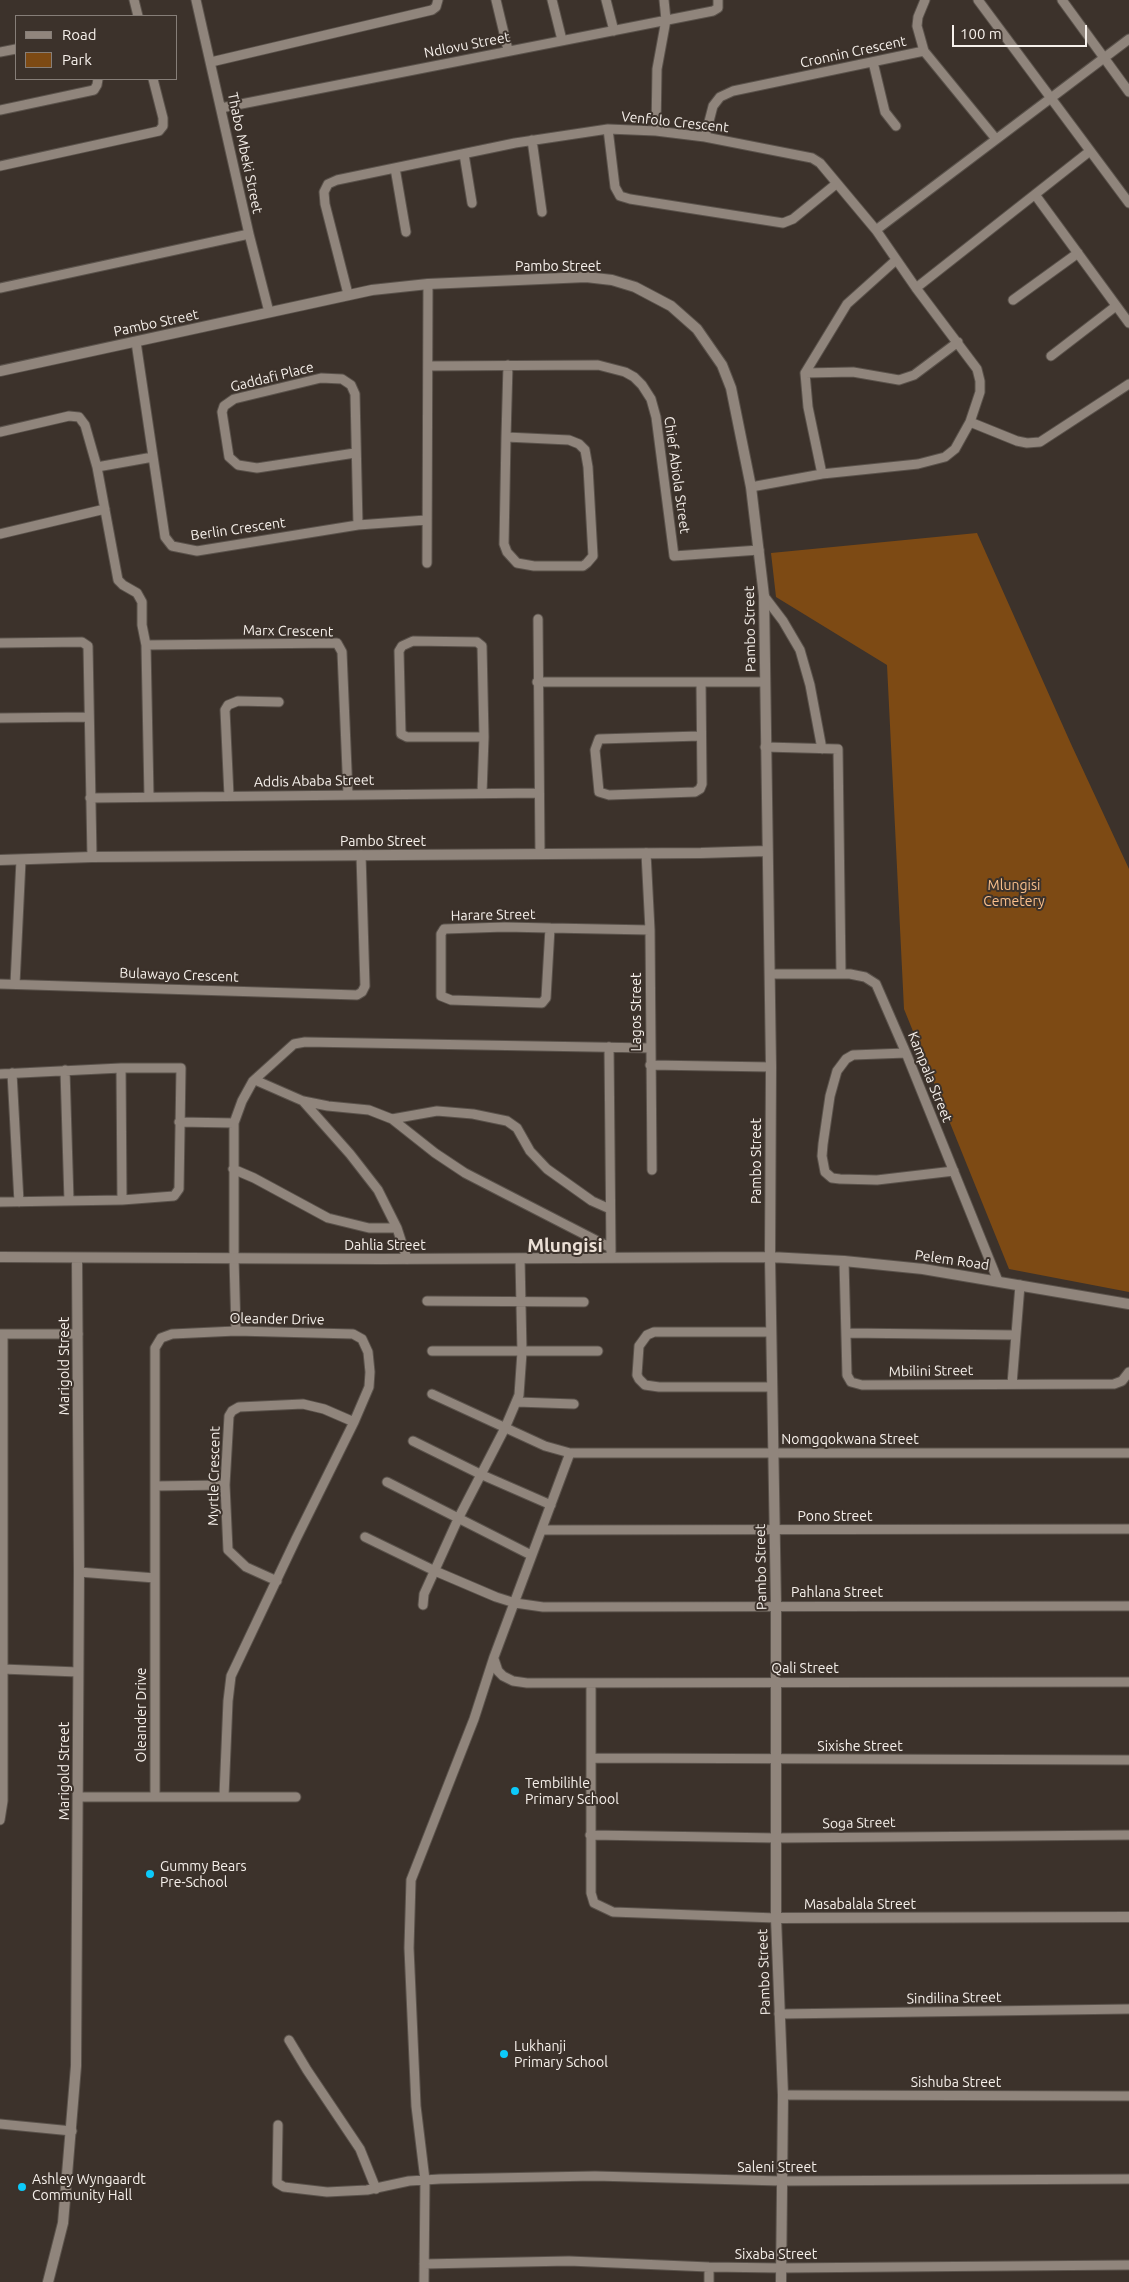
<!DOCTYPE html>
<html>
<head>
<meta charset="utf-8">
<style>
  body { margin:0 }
  #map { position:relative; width:1129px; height:2282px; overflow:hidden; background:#3c322b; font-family:Ubuntu,sans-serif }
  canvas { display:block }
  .legend { position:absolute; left:15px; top:15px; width:162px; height:65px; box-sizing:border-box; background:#3c322b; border:1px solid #867e78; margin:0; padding:6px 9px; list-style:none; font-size:15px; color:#f6f0eb }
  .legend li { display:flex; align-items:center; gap:10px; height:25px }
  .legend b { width:25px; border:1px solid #867e78 }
  .scale { position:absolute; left:952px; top:25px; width:135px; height:22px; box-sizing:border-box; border:2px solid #f6f0eb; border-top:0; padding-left:6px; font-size:15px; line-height:18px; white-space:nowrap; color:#f6f0eb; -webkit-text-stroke:4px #3c322b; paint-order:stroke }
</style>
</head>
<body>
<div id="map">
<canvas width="1129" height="2282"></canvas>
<ul class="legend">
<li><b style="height:6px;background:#90857c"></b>Road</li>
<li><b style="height:14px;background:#7d4a14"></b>Park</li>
</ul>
<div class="scale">100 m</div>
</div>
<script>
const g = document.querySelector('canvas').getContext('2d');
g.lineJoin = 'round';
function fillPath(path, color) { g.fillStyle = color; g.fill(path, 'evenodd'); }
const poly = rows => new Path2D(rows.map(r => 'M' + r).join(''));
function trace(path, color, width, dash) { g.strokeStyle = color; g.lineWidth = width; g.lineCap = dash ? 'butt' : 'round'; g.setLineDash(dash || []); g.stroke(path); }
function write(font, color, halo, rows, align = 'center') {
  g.font = font + ' Ubuntu,sans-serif'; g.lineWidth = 4; g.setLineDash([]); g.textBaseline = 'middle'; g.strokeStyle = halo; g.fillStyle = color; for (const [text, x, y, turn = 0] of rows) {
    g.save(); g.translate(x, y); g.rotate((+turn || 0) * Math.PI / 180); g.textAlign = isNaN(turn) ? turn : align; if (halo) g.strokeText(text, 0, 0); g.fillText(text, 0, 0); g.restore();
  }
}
fillPath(poly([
  [977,533,1071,744,1129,869,1129,1292,1009,1269,904,1009,887,665,776,597,771,553]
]), '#7d4a14');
const minor = poly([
  [134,0,138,16],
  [196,0,249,234,269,312],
  [496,0,508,50],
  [552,0,562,40],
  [606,0,614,31],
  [978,0,1129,203],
  [1062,0,1129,92],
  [924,51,917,26,918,17,925,0],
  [0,52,16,49],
  [211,62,432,10,436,7,438,0],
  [873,62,885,112,896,126],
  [221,108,713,11,718,8,718,0],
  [0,110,94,90,97,85,98,79],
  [608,129,615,187,620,196,630,199,783,223,793,219,836,184],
  [656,131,657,69,666,20,664,0],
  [705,137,713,106,720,97,733,91,924,51,996,139],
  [532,140,542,212],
  [464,154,472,203],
  [0,166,159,131,163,126,163,118,153,79],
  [395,168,406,232],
  [1036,196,1129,323],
  [876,230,1129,39],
  [0,288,249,234],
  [916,288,1090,151],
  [348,294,325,204,324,192,328,184,337,180,515,143,608,129,656,131,705,137,812,158,820,163,876,230,916,288,977,369,980,381,980,392,970,422,955,449,945,457,918,464,822,474,751,487],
  [1013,300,1078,253],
  [136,342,165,537,172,546,197,551,358,525,426,520],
  [1051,356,1116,306],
  [429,366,598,365,625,372,634,377,642,385,651,399,656,417,674,556,759,550],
  [805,373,853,372,899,380,914,375,958,342],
  [970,422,1017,441,1027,443,1040,442,1129,384],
  [0,432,69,416,79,417,85,425,97,467,118,580,123,585,137,593,142,602,142,625,146,645,149,797],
  [506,437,569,440,579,444,585,450,588,467,593,556,587,563,583,566,534,566,517,563,507,552,504,544,506,437,508,365],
  [355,453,257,468,238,465,229,457,222,412,224,406,234,399,321,378,342,379,351,385,355,394,358,525],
  [97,467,153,457],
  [822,474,808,407,805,373,847,304,896,260],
  [0,534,105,509],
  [427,563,428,284],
  [764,596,783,621,800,650,810,685,822,749],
  [538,619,540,854],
  [0,643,82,642,88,646,92,857],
  [146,645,337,643,342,652,348,794],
  [537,682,765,682],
  [0,718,89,717],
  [700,736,599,739,595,750,599,792,609,795,695,792,700,789,702,784,701,682],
  [765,747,838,749,841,974],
  [482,793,484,737,482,646,477,642,413,641,402,646,399,651,401,734,407,737,484,737],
  [229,796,225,710,228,705,238,701,279,702],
  [90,798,539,793],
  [646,853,650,930,652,1170],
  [550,928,546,998,542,1003,451,1000,441,996,441,934,444,929,505,927,550,928,650,930],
  [770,974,850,974,865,977,876,984,906,1053,998,1281],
  [0,984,357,995,362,992,365,986,361,855],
  [15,984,21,860],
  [609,1047,611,1252],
  [906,1053,853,1055,846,1059,837,1071,830,1096,823,1144,822,1156,825,1172,832,1178,840,1179,877,1180,954,1171],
  [650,1065,771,1067],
  [121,1068,122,1200],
  [65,1070,69,1201],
  [12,1073,19,1202],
  [0,1074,121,1068,181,1068,179,1189,174,1196,122,1200,0,1202],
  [255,1080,303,1101,328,1106,369,1110,392,1119,435,1153,465,1173,611,1248],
  [303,1101,350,1154,378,1190,397,1228,407,1259],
  [392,1119,437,1111,473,1114,507,1121,517,1128,530,1151,547,1169,592,1201,610,1209],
  [179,1122,234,1123],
  [233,1169,254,1178,328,1218,369,1228,397,1228],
  [844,1261,847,1375,851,1382,862,1385,1114,1384,1122,1381,1129,1372],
  [427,1301,584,1302],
  [236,1331,234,1258,234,1123,242,1101,253,1081,294,1044,305,1042,650,1048],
  [771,1332,654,1332,647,1335,639,1346,637,1375,639,1379,645,1385,659,1387,772,1387],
  [846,1333,1015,1335],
  [0,1334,78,1334],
  [432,1351,598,1351],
  [1012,1384,1020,1285],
  [432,1394,545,1446,570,1453,1129,1453],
  [517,1402,574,1404],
  [413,1441,480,1474,551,1505],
  [387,1482,531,1555],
  [156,1486,225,1485],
  [542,1530,1129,1529],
  [365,1537,435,1571,496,1597,515,1603,543,1607,1129,1606],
  [79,1572,155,1578],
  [277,1581,246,1567,228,1550,225,1485,229,1416,232,1411,239,1407,303,1404,324,1409,354,1422],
  [423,1605,424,1594,458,1519,505,1428,519,1395,522,1352,520,1259],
  [494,1659,498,1671,503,1676,513,1681,527,1683,1129,1682],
  [2,1669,78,1672],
  [591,1684,591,1893,594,1903,613,1912,776,1918],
  [591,1758,1129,1760],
  [155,1796,155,1348,161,1338,172,1334,236,1331,353,1334,362,1339,368,1352,370,1372,369,1387,354,1422,296,1539,231,1676,228,1701,224,1796],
  [78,1797,296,1797],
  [0,1820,3,1801,3,1334],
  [590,1835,777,1838,1129,1835],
  [779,2014,1129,2009],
  [289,2040,307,2070,360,2149,376,2189],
  [783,2095,1129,2096],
  [0,2124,72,2131],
  [278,2125,277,2183,284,2187,327,2192,367,2190,409,2181,440,2179,595,2176,781,2181,1129,2179],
  [424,2264,569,2261,709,2267,781,2268,1129,2265],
  [709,2267,709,2282],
  [424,2282,425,2180,416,2106,409,1948,411,1880,474,1719,494,1657,570,1453]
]);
const tertiary = poly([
  [0,371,372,290,428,284,586,277,612,280,635,287,671,306,697,329,722,365,731,388,751,487,764,596,771,1067,770,1257,776,1606,776,1918,783,2095,781,2282],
  [0,860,92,857,701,853,767,851],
  [0,1257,381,1259,770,1257,844,1261,923,1269,1129,1304],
  [776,1918,1129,1917],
  [48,2282,63,2223,76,2066,79,1572,77,1258]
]);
trace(minor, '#5a524b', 11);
trace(tertiary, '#5a524b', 12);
trace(minor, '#90857c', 9);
trace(tertiary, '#90857c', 10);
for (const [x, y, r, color] of [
  [515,1791,5,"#0ccafa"],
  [150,1874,5,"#0ccafa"],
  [504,2054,5,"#0ccafa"],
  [22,2187,5,"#0ccafa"]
]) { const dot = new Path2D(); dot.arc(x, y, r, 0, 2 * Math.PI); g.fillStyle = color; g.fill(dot); trace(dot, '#3c322b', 2); }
write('14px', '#f6f0eb', '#3c322b', [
  ["Ndlovu Street",467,45,-11],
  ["Cronnin Crescent",853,52,-12],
  ["Venfolo Crescent",675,122,6],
  ["Thabo Mbeki Street",245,153,78],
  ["Pambo Street",558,266],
  ["Pambo Street",156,323,-12],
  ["Gaddafi Place",272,377,-14],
  ["Chief Abiola Street",677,475,82],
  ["Berlin Crescent",238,529,-8],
  ["Pambo Street",750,629,-91],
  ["Marx Crescent",288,631,1],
  ["Addis Ababa Street",314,781,-1],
  ["Pambo Street",383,841],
  ["Harare Street",493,915,-1],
  ["Bulawayo Crescent",179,975,2],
  ["Lagos Street",636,1012,-90],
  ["Kampala Street",930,1077,68],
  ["Pambo Street",756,1161,-90],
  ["Dahlia Street",385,1245],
  ["Pelem Road",952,1260,8],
  ["Oleander Drive",277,1319,1],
  ["Marigold Street",64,1366,-90],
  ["Mbilini Street",931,1371,-1],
  ["Nomgqokwana Street",850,1439],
  ["Myrtle Crescent",214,1476,-89],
  ["Pono Street",835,1516],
  ["Pambo Street",761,1567,-91],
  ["Pahlana Street",837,1592],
  ["Qali Street",805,1668],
  ["Oleander Drive",141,1715,-90],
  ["Sixishe Street",860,1746],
  ["Marigold Street",64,1771,-90],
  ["Soga Street",859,1823,-1],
  ["Masabalala Street",860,1904],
  ["Pambo Street",764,1972,-92],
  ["Sindilina Street",954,1998,-1],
  ["Sishuba Street",956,2082],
  ["Saleni Street",777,2167],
  ["Sixaba Street",776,2254]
]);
write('14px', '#fbc08c', '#3c322b', [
  ["Mlungisi",1014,885],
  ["Cemetery",1014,901]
]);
write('14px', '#f6f0eb', '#3c322b', [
  ["Tembilihle",525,1783],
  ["Primary School",525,1799],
  ["Gummy Bears",160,1866],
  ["Pre-School",160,1882],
  ["Lukhanji",514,2046],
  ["Primary School",514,2062],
  ["Ashley Wyngaardt",32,2179],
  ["Community Hall",32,2195]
], 'left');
write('bold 19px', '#ece0d6', '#3c322b', [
  ["Mlungisi",565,1246]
]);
</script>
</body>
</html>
